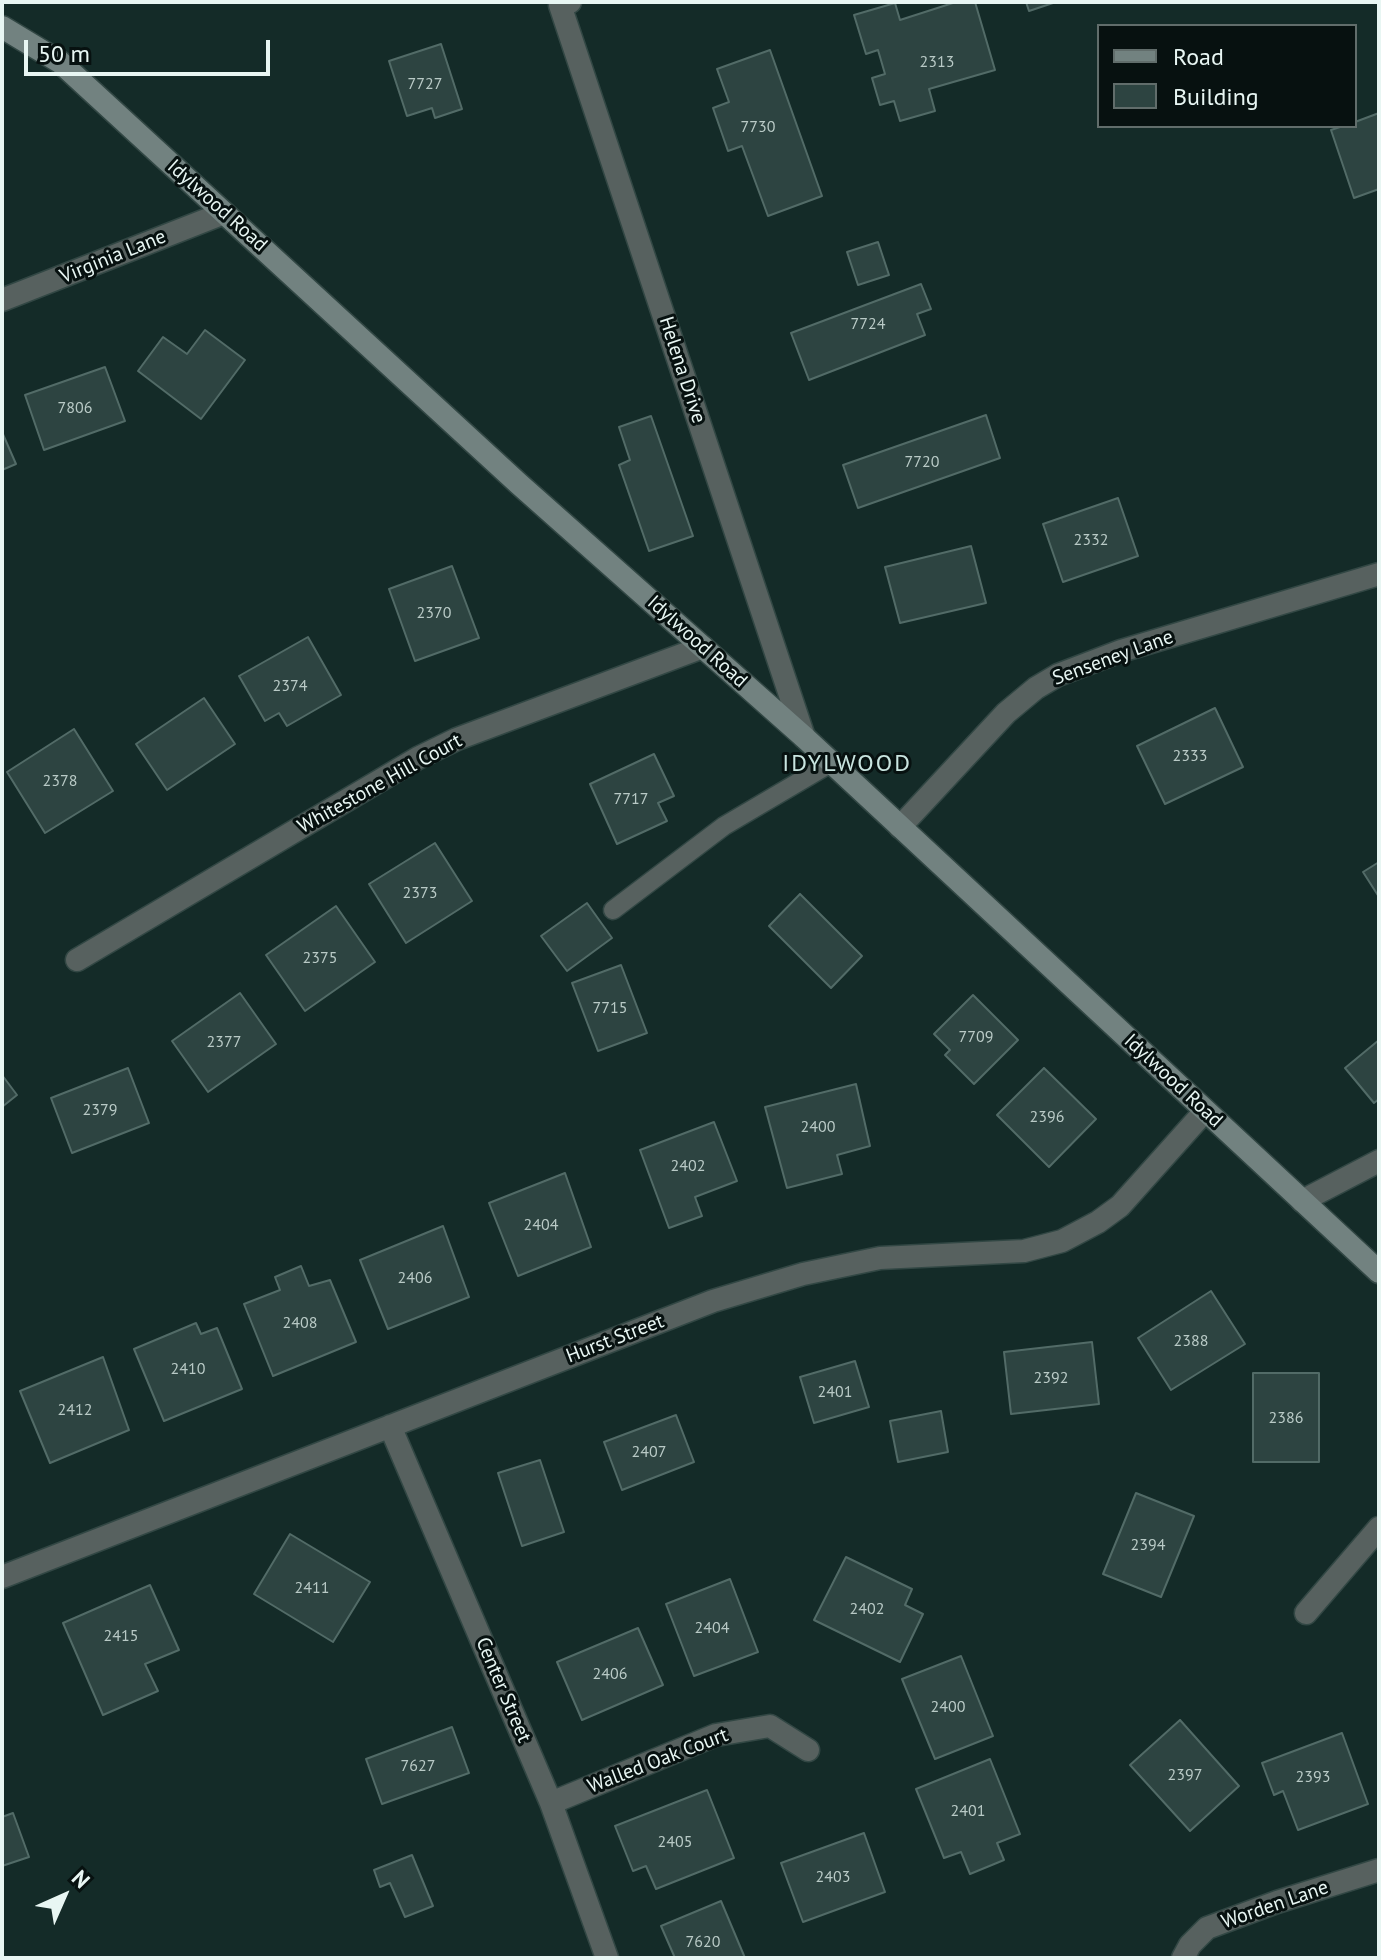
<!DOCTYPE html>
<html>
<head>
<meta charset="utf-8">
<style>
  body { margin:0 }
  #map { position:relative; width:1381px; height:1960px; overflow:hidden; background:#142b28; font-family:"PT Sans",sans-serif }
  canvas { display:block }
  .frame { position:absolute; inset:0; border:4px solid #e8f6f3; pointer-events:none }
  .legend { position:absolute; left:1097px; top:24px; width:260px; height:104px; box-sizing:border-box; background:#071110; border:2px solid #616d6b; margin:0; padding:10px 14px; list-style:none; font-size:24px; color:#e8f6f3 }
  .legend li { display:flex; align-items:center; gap:16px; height:40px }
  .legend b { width:40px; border:2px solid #616d6b }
  .north { position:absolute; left:24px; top:1856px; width:80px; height:80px; -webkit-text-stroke:6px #071110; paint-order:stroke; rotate:45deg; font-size:22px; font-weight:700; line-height:32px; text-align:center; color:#e8f6f3 }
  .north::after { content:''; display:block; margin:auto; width:28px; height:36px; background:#e8f6f3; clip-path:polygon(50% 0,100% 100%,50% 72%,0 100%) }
  .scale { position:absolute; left:24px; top:40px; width:246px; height:36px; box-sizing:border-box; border:4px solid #e8f6f3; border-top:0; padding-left:10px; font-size:24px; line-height:28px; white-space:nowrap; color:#e8f6f3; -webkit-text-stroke:6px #071110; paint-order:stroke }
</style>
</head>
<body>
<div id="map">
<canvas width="1381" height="1960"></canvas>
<div class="frame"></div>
<ul class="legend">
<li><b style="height:10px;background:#728280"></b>Road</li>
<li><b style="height:22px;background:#2d4441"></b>Building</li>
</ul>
<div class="north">N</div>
<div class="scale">50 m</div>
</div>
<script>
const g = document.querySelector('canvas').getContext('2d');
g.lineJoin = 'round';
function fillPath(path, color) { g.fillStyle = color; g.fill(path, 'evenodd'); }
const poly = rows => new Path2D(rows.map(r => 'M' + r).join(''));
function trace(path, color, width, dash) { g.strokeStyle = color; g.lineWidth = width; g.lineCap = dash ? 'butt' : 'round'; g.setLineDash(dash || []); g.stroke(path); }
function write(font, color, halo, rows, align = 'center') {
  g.font = font + ' "PT Sans",sans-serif'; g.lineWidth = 6; g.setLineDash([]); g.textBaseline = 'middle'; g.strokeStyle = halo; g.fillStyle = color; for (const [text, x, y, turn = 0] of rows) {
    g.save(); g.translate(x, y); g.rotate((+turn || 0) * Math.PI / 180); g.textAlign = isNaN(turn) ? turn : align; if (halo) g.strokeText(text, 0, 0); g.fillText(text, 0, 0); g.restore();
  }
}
const building = poly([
  [956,2,975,2,995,70,929,89,935,111,900,121,894,101,880,105,872,78,885,74,878,50,866,54,854,15,895,3,900,20,956,2],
  [1026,2,1056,2,1029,11,1026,2],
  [441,44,462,109,435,118,432,108,407,116,389,61,441,44],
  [770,50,822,196,768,216,742,146,728,151,713,108,729,102,717,69,770,50],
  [1379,113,1379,189,1354,198,1331,130,1343,126,1355,126,1355,122,1379,113],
  [878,242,889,275,858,285,847,252,878,242],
  [921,284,931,309,917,314,925,335,809,380,791,333,921,284],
  [205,330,245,360,201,419,138,371,163,337,187,354,205,330],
  [105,367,125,421,44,450,25,395,105,367],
  [986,415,1000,458,858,508,843,465,986,415],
  [651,416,693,536,649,551,619,465,630,460,619,427,651,416],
  [2,432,16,464,2,470,2,432],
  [1118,498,1138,556,1063,582,1043,524,1118,498],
  [971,546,986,603,900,623,885,567,971,546],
  [452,566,479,638,415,661,389,589,452,566],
  [308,637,341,695,287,726,279,713,265,721,239,676,308,637],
  [204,698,235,744,167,790,136,744,204,698],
  [1215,708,1243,767,1165,804,1137,746,1215,708],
  [74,729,113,791,45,833,7,772,74,729],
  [654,754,674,796,658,803,667,821,617,844,590,784,654,754],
  [435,843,472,901,406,943,369,884,435,843],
  [1379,862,1379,897,1363,872,1379,862],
  [800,894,862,956,831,988,769,926,800,894],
  [587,903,612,938,567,971,541,936,587,903],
  [336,906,375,962,305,1011,266,955,336,906],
  [621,965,647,1033,598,1051,572,983,621,965],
  [240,993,276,1044,208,1092,172,1041,240,993],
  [973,995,1018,1040,974,1084,945,1055,950,1050,934,1034,973,995],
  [1379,1040,1379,1099,1374,1103,1345,1068,1379,1040],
  [128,1068,149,1123,72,1153,51,1098,128,1068],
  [1044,1068,1096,1119,1049,1167,997,1115,1044,1068],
  [2,1075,17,1095,2,1107,2,1075],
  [856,1084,870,1146,837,1155,842,1174,787,1188,765,1107,856,1084],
  [714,1122,737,1181,695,1197,702,1216,669,1228,640,1150,714,1122],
  [565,1173,591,1247,518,1276,489,1203,565,1173],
  [443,1226,469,1297,388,1329,360,1260,443,1226],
  [301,1266,309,1286,330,1280,356,1342,273,1376,244,1304,280,1290,275,1277,301,1266],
  [1211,1291,1245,1344,1171,1390,1138,1338,1211,1291],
  [196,1323,201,1334,217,1328,242,1389,164,1421,134,1349,196,1323],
  [1092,1342,1099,1404,1011,1414,1004,1352,1092,1342],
  [103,1357,129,1430,50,1463,20,1391,103,1357],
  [855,1361,869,1407,814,1423,800,1377,855,1361],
  [1253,1373,1319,1373,1319,1462,1253,1462,1253,1373],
  [941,1411,948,1452,898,1462,890,1421,941,1411],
  [676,1415,694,1462,622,1490,604,1442,676,1415],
  [540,1460,564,1532,522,1546,498,1473,540,1460],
  [1136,1493,1194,1516,1161,1597,1103,1574,1136,1493],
  [290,1534,370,1582,333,1642,254,1594,290,1534],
  [846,1557,912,1589,905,1605,923,1614,900,1662,814,1620,846,1557],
  [730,1579,758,1652,694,1676,666,1604,730,1579],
  [150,1585,179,1650,145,1664,158,1691,103,1715,63,1623,150,1585],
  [638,1628,663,1685,582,1720,557,1662,638,1628],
  [961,1656,993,1736,935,1759,902,1679,961,1656],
  [1180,1720,1239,1786,1190,1831,1130,1765,1180,1720],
  [452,1727,469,1773,382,1804,366,1759,452,1727],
  [1342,1733,1368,1804,1298,1830,1283,1791,1274,1795,1262,1763,1342,1733],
  [990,1759,1020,1834,997,1843,1004,1860,970,1874,961,1852,944,1858,916,1789,990,1759],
  [707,1790,734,1858,656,1889,646,1866,633,1871,615,1826,707,1790],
  [13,1813,29,1857,2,1866,2,1817,13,1813],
  [864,1833,885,1892,803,1922,781,1863,864,1833],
  [412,1855,433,1906,405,1917,390,1883,380,1887,374,1870,412,1855],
  [721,1901,745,1958,675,1958,661,1926,721,1901]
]);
fillPath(building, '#2d4441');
trace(building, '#526b67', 2);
const service = poly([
  [613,910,724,826,831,763]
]);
const minor = poly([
  [900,827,1006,713,1036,688,1058,675,1121,651,1379,574],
  [77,960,418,758,457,739,703,647],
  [1302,1201,1379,1161],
  [390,1426,551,1803,607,1958],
  [2,1577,713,1301,803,1274,880,1258,1024,1251,1062,1241,1098,1222,1120,1206,1205,1111],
  [1306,1613,1379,1528],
  [551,1803,716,1735,770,1726,808,1750],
  [1183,1958,1190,1945,1207,1928,1277,1902,1379,1870]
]);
const tertiary = poly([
  [570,2,560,5,804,737],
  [2,300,224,213]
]);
const secondary = poly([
  [2,27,60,62,519,484,804,737,1379,1272]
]);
trace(service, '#324744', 21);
trace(minor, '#324744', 25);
trace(tertiary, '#324744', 25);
trace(secondary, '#324744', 25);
trace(service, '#57615f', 18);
trace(minor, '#57615f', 22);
trace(tertiary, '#57615f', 22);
trace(secondary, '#728280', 22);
write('16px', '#b9cac6', null, [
  ["2313",937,62],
  ["7727",425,84],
  ["7730",758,127],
  ["7724",868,324],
  ["7806",75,408],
  ["7720",922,462],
  ["2332",1091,540],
  ["2370",434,613],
  ["2374",290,686],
  ["2333",1190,756],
  ["2378",60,781],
  ["7717",631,799],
  ["2373",420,893],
  ["2375",320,958],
  ["7715",610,1008],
  ["7709",976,1037],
  ["2377",224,1042],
  ["2379",100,1110],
  ["2396",1047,1117],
  ["2400",818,1127],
  ["2402",688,1166],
  ["2404",541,1225],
  ["2406",415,1278],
  ["2408",300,1323],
  ["2388",1191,1341],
  ["2410",188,1369],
  ["2392",1051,1378],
  ["2401",835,1392],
  ["2412",75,1410],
  ["2386",1286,1418],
  ["2407",649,1452],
  ["2394",1148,1545],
  ["2411",312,1588],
  ["2402",867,1609],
  ["2404",712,1628],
  ["2415",121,1636],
  ["2406",610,1674],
  ["2400",948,1707],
  ["7627",418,1766],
  ["2397",1185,1775],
  ["2393",1313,1777],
  ["2401",968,1811],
  ["2405",675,1842],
  ["2403",833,1877],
  ["7620",703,1942]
]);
write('20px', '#e8f6f3', '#071110', [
  ["Idylwood Road",217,206,42],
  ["Virginia Lane",113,257,-22],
  ["Helena Drive",682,370,72],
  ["Idylwood Road",697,642,42],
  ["Senseney Lane",1113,658,-20],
  ["Whitestone Hill Court",380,784,-29],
  ["Idylwood Road",1173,1081,43],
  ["Hurst Street",615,1339,-21],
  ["Center Street",503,1690,67],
  ["Walled Oak Court",658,1761,-21],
  ["Worden Lane",1275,1905,-19]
]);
g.letterSpacing = '2px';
write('24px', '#c9e5e0', '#071110', [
  ["IDYLWOOD",847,764]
]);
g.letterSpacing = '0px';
</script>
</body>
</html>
